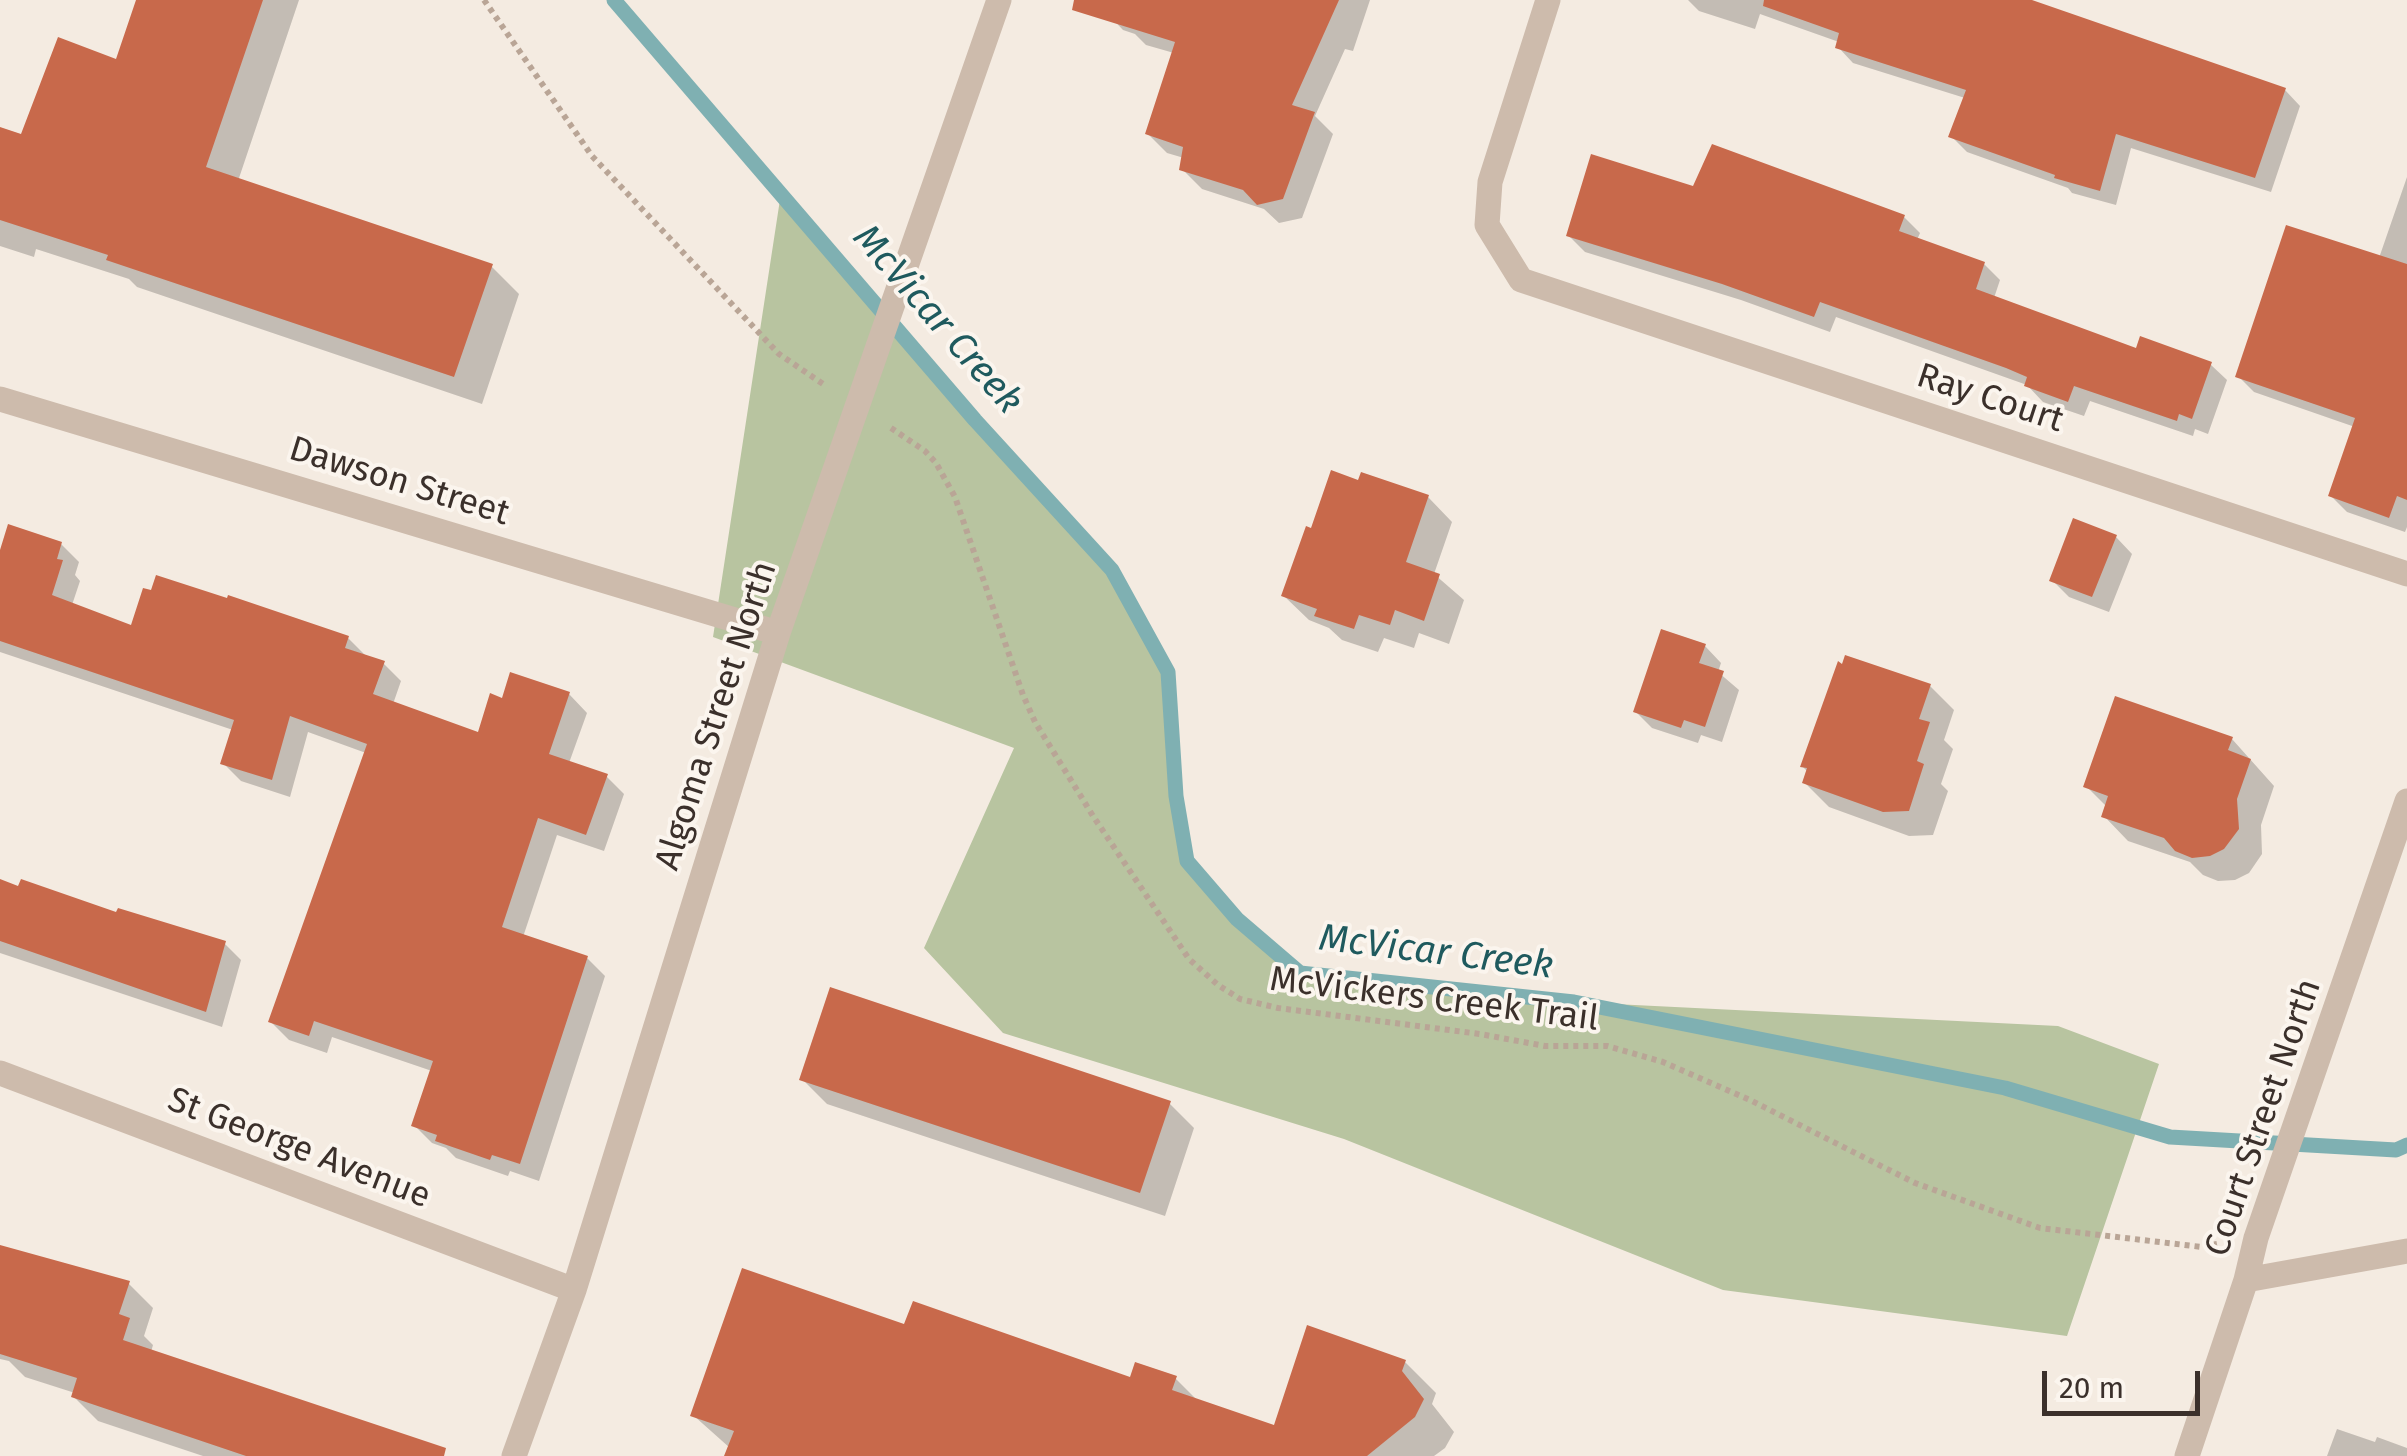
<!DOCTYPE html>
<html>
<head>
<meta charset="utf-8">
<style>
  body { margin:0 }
  #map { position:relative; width:2407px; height:1456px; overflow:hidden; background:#f4ebe1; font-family:"Fira Sans",sans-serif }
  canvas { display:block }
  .scale { position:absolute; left:2042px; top:1371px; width:158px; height:45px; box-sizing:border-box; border:5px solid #3b302b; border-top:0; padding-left:12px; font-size:30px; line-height:35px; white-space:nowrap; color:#3b302b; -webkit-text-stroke:8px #fbf5ee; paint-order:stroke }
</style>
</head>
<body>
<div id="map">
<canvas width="2407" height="1456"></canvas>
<div class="scale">20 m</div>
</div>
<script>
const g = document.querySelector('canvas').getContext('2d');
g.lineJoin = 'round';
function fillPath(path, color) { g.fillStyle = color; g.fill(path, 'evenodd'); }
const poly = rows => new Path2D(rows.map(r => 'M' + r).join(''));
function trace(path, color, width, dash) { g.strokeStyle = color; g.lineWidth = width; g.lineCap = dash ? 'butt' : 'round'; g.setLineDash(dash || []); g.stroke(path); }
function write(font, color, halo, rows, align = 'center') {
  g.font = font + ' "Fira Sans",sans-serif'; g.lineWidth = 8; g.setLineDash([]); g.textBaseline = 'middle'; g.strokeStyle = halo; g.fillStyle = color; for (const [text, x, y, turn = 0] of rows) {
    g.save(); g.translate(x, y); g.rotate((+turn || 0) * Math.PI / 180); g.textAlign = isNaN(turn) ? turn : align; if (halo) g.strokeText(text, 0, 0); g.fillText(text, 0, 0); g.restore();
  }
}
fillPath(poly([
  [781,193,975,420,1112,570,1168,672,1176,796,1187,861,1237,919,1300,972,1574,1002,2058,1026,2159,1064,2067,1336,1723,1290,1344,1139,1003,1033,924,948,1014,748,713,637]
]), '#b8c4a0');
fillPath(poly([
  [139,0,299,0,238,181,491,266,519,294,482,404,137,287,129,279,36,249,34,257,0,246,0,133,22,137,118,62],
  [1107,0,1370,0,1353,51,1345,49,1315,116,1333,134,1302,218,1279,223,1264,209,1202,189,1182,169,1184,158,1167,153,1147,133,1174,53,1146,45,1135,34,1123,30,1104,10],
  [1688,0,2025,0,2285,90,2300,106,2271,192,2131,148,2116,205,2072,193,2068,188,1967,152,1951,136,1965,98,1853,63,1838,47,1839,42,1760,14,1755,29,1699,11],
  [2407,177,2407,527,2405,532,2347,512,2331,496,2355,427,2254,392,2238,376,2379,258],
  [1694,189,1904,217,1920,233,1917,240,1984,264,2000,280,1994,298,2137,351,2210,364,2227,380,2208,434,2195,429,2193,436,2090,401,2084,416,2043,402,2027,385,1836,317,1830,332,1741,300,1585,252,1568,235],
  [1360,483,1428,497,1452,522,1434,574,1464,600,1449,644,1419,633,1414,648,1384,638,1378,652,1342,640,1329,628,1309,620,1284,596,1312,531],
  [2116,537,2132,554,2109,612,2069,597,2052,580],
  [61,544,79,562,75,575,80,581,72,605,132,628,348,638,366,656,383,663,401,681,393,704,479,735,504,701,569,694,587,713,569,763,606,776,624,794,604,851,557,835,523,937,587,958,605,976,539,1181,510,1171,508,1176,456,1158,446,1148,432,1143,414,1125,432,1071,332,1037,327,1053,289,1040,271,1022,366,753,308,732,290,797,241,781,223,763,233,730,0,652,0,554],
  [1705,646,1721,663,1718,672,1739,690,1722,742,1701,735,1698,743,1652,728,1635,711],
  [1930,686,1954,710,1944,740,1953,749,1941,784,1948,791,1933,835,1909,836,1829,807,1804,782,1808,772,1803,767],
  [2232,739,2274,786,2261,825,2262,854,2249,873,2235,880,2218,881,2203,875,2190,862,2128,841,2104,816,2107,807,2086,786],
  [0,882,225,944,241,960,222,1027,0,953],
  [802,1079,1170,1104,1194,1128,1165,1216,827,1104],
  [0,1258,128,1283,153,1308,144,1336,153,1345,151,1352,436,1456,203,1456,98,1421,74,1397,75,1393,25,1377,9,1361,0,1359],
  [906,1327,1132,1380,1175,1378,1199,1402,1276,1428,1405,1362,1436,1393,1432,1404,1454,1432,1445,1448,1434,1456,732,1456,730,1448,693,1415],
  [2337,1429,2375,1442,2377,1437,2407,1448,2407,1456,2327,1456]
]), '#0003');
trace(poly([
  [614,0,975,420,1112,570,1168,672,1176,796,1187,861,1237,919,1300,973,1574,1002,2005,1088,2170,1137,2396,1150,2407,1145]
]), '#7fb0b2', 15);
fillPath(poly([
  [136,0,263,0,206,167,493,264,454,377,106,260,108,255,0,220,0,127,21,134,58,37,116,59],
  [1074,0,1339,0,1292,105,1315,112,1283,199,1257,205,1243,190,1179,170,1183,147,1145,134,1175,42,1072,10],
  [1764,0,2032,0,2286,88,2255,178,2116,134,2100,191,2054,178,2055,175,1948,137,1966,90,1835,48,1839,33,1763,6],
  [1712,144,1905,215,1899,231,1985,262,1976,289,2136,348,2140,336,2212,362,2192,419,2179,414,2177,421,2074,386,2068,402,2024,386,2027,377,2006,368,1820,302,1814,317,1722,284,1566,236,1591,154,1693,186],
  [2286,225,2407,264,2407,500,2397,496,2389,518,2328,496,2355,418,2235,377],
  [1331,470,1358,480,1361,472,1429,495,1406,562,1440,574,1424,621,1395,610,1390,625,1359,615,1354,629,1314,616,1317,609,1281,596,1306,526,1311,528],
  [2073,518,2117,535,2092,597,2049,581],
  [8,524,62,542,57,559,63,560,52,595,131,625,143,588,151,590,156,575,227,598,228,595,349,636,345,648,385,661,373,694,478,732,490,693,502,698,510,672,570,692,549,754,608,774,586,835,538,818,502,927,588,956,520,1164,492,1155,490,1160,435,1141,437,1135,411,1126,433,1061,314,1021,309,1036,268,1022,367,744,290,716,272,780,220,764,234,720,0,641,0,550],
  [1661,629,1706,644,1699,663,1724,671,1705,727,1684,720,1681,728,1633,712],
  [1845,655,1931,684,1919,719,1930,722,1917,761,1924,764,1909,811,1883,812,1802,783,1807,768,1800,767,1838,661,1842,664],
  [2115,696,2233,737,2228,750,2251,759,2237,799,2239,829,2224,849,2210,856,2192,858,2175,851,2164,838,2101,817,2108,796,2083,787],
  [0,879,18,886,21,879,116,912,118,908,226,941,206,1012,0,941],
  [830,987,1171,1101,1140,1193,799,1080],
  [0,1245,130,1281,119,1314,130,1318,123,1340,446,1448,444,1456,246,1456,71,1397,77,1378,0,1354],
  [742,1268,904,1324,913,1301,1130,1377,1135,1362,1177,1376,1172,1390,1274,1425,1307,1325,1406,1360,1402,1371,1424,1399,1415,1417,1367,1456,724,1456,734,1431,690,1416]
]), '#c8694b');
trace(poly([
  [484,0,592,156,779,354,826,386],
  [891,428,925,451,936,463,955,497,1023,695,1035,722,1093,816,1189,959,1218,985,1240,999,1278,1008,1480,1034,1545,1046,1607,1046,1663,1062,1750,1100,1915,1183,2040,1228,2202,1247,2217,1244]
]), '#b9a596', 6, [5, 5]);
trace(poly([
  [1548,0,1490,182,1487,225,1521,280,2407,574],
  [0,399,778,633],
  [0,1073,574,1290],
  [2246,1280,2407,1251],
  [514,1456,574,1290,778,633,999,0],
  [2187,1456,2246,1280,2256,1238,2407,801]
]), '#cdbbac', 25);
write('35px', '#3b302b', '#fbf5ee', [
  ["Ray Court",1990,399,18],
  ["Dawson Street",399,482,17],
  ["Algoma Street North",717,716,-72],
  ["McVickers Creek Trail",1434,1000,7],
  ["Court Street North",2264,1118,-71],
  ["St George Avenue",299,1149,21]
]);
write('italic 38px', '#1f5a5e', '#fbf5ee', [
  ["McVicar Creek",937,320,49],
  ["McVicar Creek",1436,953,7]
]);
</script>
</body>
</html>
